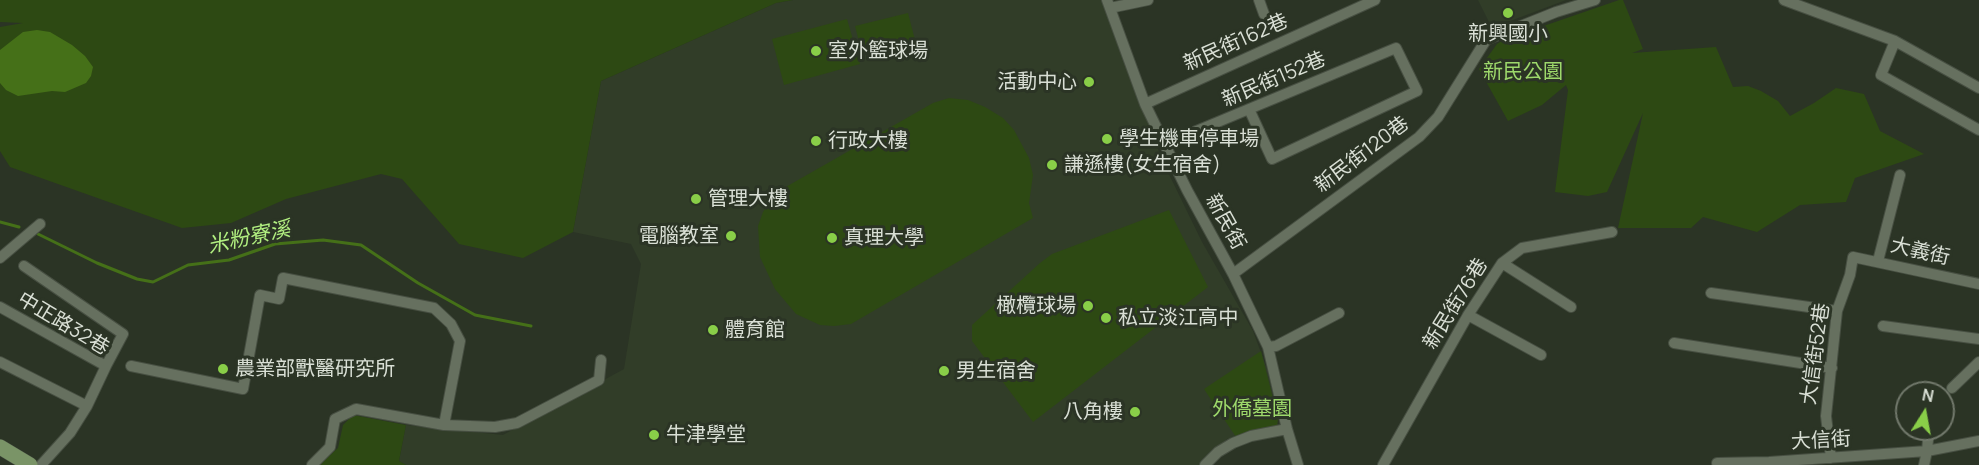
<!DOCTYPE html>
<html>
<head>
<meta charset="utf-8">
<style>
  body { margin:0 }
  #map { position:relative; width:1979px; height:465px; overflow:hidden; background:#2b3425; font-family:Manrope,sans-serif }
  canvas { display:block }
  .north { position:absolute; left:1895px; top:381px; width:60px; height:60px; box-sizing:border-box; background:#2b3425; border:2px solid #71786b; border-radius:50%; rotate:11deg; font-size:16px; font-weight:700; line-height:24px; text-align:center; color:#d9dfd5 }
  .north::after { content:''; display:block; margin:auto; width:21px; height:27px; background:#89ce48; clip-path:polygon(50% 0,100% 100%,50% 72%,0 100%) }
</style>
</head>
<body>
<div id="map">
<canvas width="1979" height="465"></canvas>
<div class="north">N</div>
</div>
<script>
const g = document.querySelector('canvas').getContext('2d');
g.lineJoin = 'round';
function fillPath(path, color) { g.fillStyle = color; g.fill(path, 'evenodd'); }
const poly = rows => new Path2D(rows.map(r => 'M' + r).join(''));
function trace(path, color, width, dash) { g.strokeStyle = color; g.lineWidth = width; g.lineCap = dash ? 'butt' : 'round'; g.setLineDash(dash || []); g.stroke(path); }
function write(font, color, halo, rows, align = 'center') {
  g.font = font + ' Manrope,"Noto Sans TC",sans-serif'; g.lineWidth = 6; g.setLineDash([]); g.textBaseline = 'middle'; g.strokeStyle = halo; g.fillStyle = color; for (const [text, x, y, turn = 0] of rows) {
    g.save(); g.translate(x, y); g.rotate((+turn || 0) * Math.PI / 180); g.textAlign = isNaN(turn) ? turn : align; if (halo) g.strokeText(text, 0, 0); g.fillText(text, 0, 0); g.restore();
  }
}
fillPath(poly([
  [793,0,1103,0,1162,160,1202,242,1253,331,1267,369,1278,418,1277,427,1227,439,1200,465,406,465,399,461,406,425,503,435,624,369,641,264,631,244,573,232,601,81,776,3],
  [1478,0,1566,0,1497,26,1490,24]
]), '#313d28');
fillPath(poly([
  [0,0,793,0,776,3,601,81,573,232,523,258,459,244,402,179,381,174,286,199,231,223,182,228,10,167,0,151,0,27,23,23,0,22],
  [1619,0,1623,0,1643,49,1632,53,1716,47,1733,87,1748,86,1761,91,1778,101,1790,116,1814,103,1836,88,1864,94,1880,131,1924,154,1855,178,1846,202,1800,205,1757,232,1703,217,1691,228,1618,228,1643,113,1607,192,1588,196,1555,192,1568,90,1566,85,1542,105,1508,121,1479,69,1497,44,1503,40],
  [908,13,915,40,862,54,855,26],
  [847,19,860,64,784,85,772,39],
  [949,98,968,100,985,107,1003,118,1014,130,1029,158,1033,175,1029,203,1033,218,851,324,834,326,820,325,796,314,775,289,760,257,758,226,763,212,772,198,784,188,933,103],
  [1169,210,1208,287,1033,422,972,341,972,325,1040,263,1052,254],
  [1261,351,1278,418,1277,427,1236,437,1204,389],
  [353,415,406,425,399,461,406,465,319,465,338,448,343,425]
]), '#2d4913');
fillPath(poly([
  [37,30,50,32,72,45,85,56,93,67,91,76,86,83,65,92,52,91,18,96,6,90,0,83,0,50,23,32]
]), '#457018');
trace(poly([
  [0,222,19,227],
  [38,234,97,263,137,279,153,282,188,265,229,260,275,244,323,240,361,245,418,283,475,315,531,326]
]), '#457018', 3);
const minor = poly([
  [1107,0,1145,104,1187,190,1233,274,1268,347,1287,429,1298,465],
  [1259,0,1264,14],
  [1784,0,1895,41,1979,88],
  [1110,8,1148,0],
  [1895,41,1881,75,1979,130],
  [1145,104,1375,0],
  [1165,144,1249,109,1396,48,1417,91,1272,159,1249,109],
  [0,258,40,224],
  [1878,261,1900,175],
  [1502,263,1571,307],
  [24,266,123,334,106,366],
  [1233,274,1419,137,1438,117,1486,40,1556,12,1595,0],
  [1711,293,1837,311],
  [0,307,106,366,87,406,70,433,41,465],
  [1468,315,1541,355],
  [1883,326,1979,339],
  [1674,343,1832,368],
  [1268,347,1276,346,1339,313],
  [0,362,87,406],
  [131,366,243,389,260,295,279,299,283,278,434,308,451,324,460,341,444,425,356,409,335,419,330,447,312,465],
  [1952,388,1979,362],
  [444,425,495,427,517,423,599,380,601,360],
  [1831,458,1826,416,1837,311,1850,275,1853,257,1979,284],
  [1717,463,1769,462,1927,451,1929,429],
  [1205,465,1218,452,1233,443,1251,436,1287,429],
  [1383,465,1468,315,1502,263,1522,248,1612,232],
  [1924,465,1927,451,1979,441]
]);
const primary = poly([
  [0,447,30,465]
]);
trace(minor, '#474f42', 12);
trace(primary, '#474f42', 16);
trace(minor, '#66705f', 10);
trace(primary, '#7a9467', 15);
for (const [x, y, r, color] of [
  [1508,13,6,"#89ce48"],
  [816,51,6,"#89ce48"],
  [1089,82,6,"#89ce48"],
  [1107,139,6,"#89ce48"],
  [816,141,6,"#89ce48"],
  [1052,165,6,"#89ce48"],
  [696,199,6,"#89ce48"],
  [731,236,6,"#89ce48"],
  [832,238,6,"#89ce48"],
  [1088,306,6,"#89ce48"],
  [1106,318,6,"#89ce48"],
  [713,330,6,"#89ce48"],
  [223,369,6,"#89ce48"],
  [944,371,6,"#89ce48"],
  [1135,412,6,"#89ce48"],
  [654,435,6,"#89ce48"]
]) { const dot = new Path2D(); dot.arc(x, y, r, 0, 2 * Math.PI); g.fillStyle = color; g.fill(dot); trace(dot, '#2b3425', 2); }
write('20px', '#d9dfd5', '#2b3425', [
  ["新興國小",1508,34,"center"],
  ["室外籃球場",828,51],
  ["活動中心",1077,82,"right"],
  ["學生機車停車場",1119,139],
  ["行政大樓",828,141],
  ["謙遜樓(女生宿舍)",1064,165],
  ["管理大樓",708,199],
  ["電腦教室",719,236,"right"],
  ["真理大學",844,238],
  ["橄欖球場",1076,306,"right"],
  ["私立淡江高中",1118,318],
  ["體育館",725,330],
  ["農業部獸醫研究所",235,369],
  ["男生宿舍",956,371],
  ["八角樓",1123,412,"right"],
  ["牛津學堂",666,435]
], 'left');
write('20px', '#d9dfd5', '#2b3425', [
  ["新民街162巷",1236,43,-24],
  ["新民街152巷",1274,80,-23],
  ["新民街120巷",1362,155,-37],
  ["新民街",1225,222,61],
  ["大義街",1920,252,13],
  ["新民街76巷",1456,304,-58],
  ["中正路32巷",63,324,31],
  ["大信街52巷",1816,354,-82],
  ["大信街",1821,441,-3]
]);
write('20px', '#9dd96b', '#2b3425', [
  ["新民公園",1523,72],
  ["外僑墓園",1252,409]
]);
write('italic 21px', '#b2f081', '#2b3425', [
  ["米粉寮溪",249,238,-12]
]);
</script>
</body>
</html>
